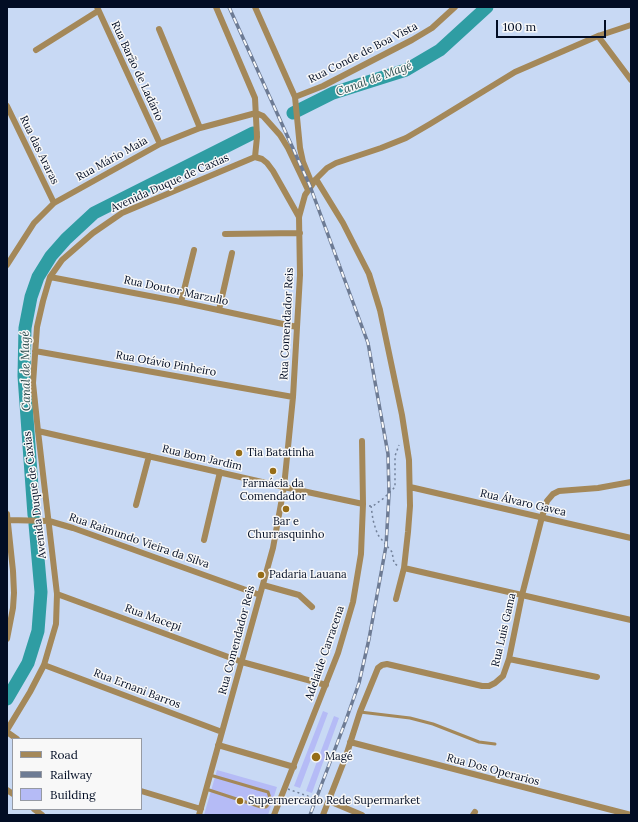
<!DOCTYPE html>
<html>
<head>
<meta charset="utf-8">
<style>
  body { margin:0 }
  #map { position:relative; width:638px; height:822px; overflow:hidden; background:#c8d9f4; font-family:Lora,serif }
  canvas { display:block }
  .frame { position:absolute; inset:0; border:8px solid #020d24; pointer-events:none }
  .legend { position:absolute; left:12px; top:738px; width:130px; height:72px; box-sizing:border-box; background:#f8f8f8; border:1px solid #969aa3; margin:0; padding:5px 7px; list-style:none; font-size:12px; color:#020d24 }
  .legend li { display:flex; align-items:center; gap:8px; height:20px }
  .legend b { width:20px; border:1px solid #969aa3 }
  .scale { position:absolute; left:496px; top:20px; width:110px; height:18px; box-sizing:border-box; border:2px solid #020d24; border-top:0; padding-left:5px; font-size:12px; line-height:14px; white-space:nowrap; color:#020d24; -webkit-text-stroke:3px #f8f8f8; paint-order:stroke }
</style>
</head>
<body>
<div id="map">
<canvas width="638" height="822"></canvas>
<div class="frame"></div>
<ul class="legend">
<li><b style="height:5px;background:#a48859"></b>Road</li>
<li><b style="height:5px;background:#6d7b94"></b>Railway</li>
<li><b style="height:11px;background:#b5bbf6"></b>Building</li>
</ul>
<div class="scale">100 m</div>
</div>
<script>
const g = document.querySelector('canvas').getContext('2d');
g.lineJoin = 'round';
const poly = rows => new Path2D(rows.map(r => 'M' + r).join(''));
function trace(path, color, width, dash) { g.strokeStyle = color; g.lineWidth = width; g.lineCap = dash ? 'butt' : 'round'; g.setLineDash(dash || []); g.stroke(path); }
function fillPath(path, color) { g.fillStyle = color; g.fill(path, 'evenodd'); }
function write(font, color, halo, rows, align = 'center') {
  g.font = font + ' Lora,serif'; g.lineWidth = 3; g.setLineDash([]); g.textBaseline = 'middle'; g.strokeStyle = halo; g.fillStyle = color; for (const [text, x, y, turn = 0] of rows) {
    g.save(); g.translate(x, y); g.rotate((+turn || 0) * Math.PI / 180); g.textAlign = isNaN(turn) ? turn : align; if (halo) g.strokeText(text, 0, 0); g.fillText(text, 0, 0); g.restore();
  }
}
trace(poly([
  [293,113,333,93,406,70,440,50,487,7],
  [34,515,24,376,25,328,31,297,38,277,51,256,66,239,94,213,253,133],
  [7,699,28,663,38,631,41,592,35,524]
]), '#2f9da3', 13);
fillPath(poly([
  [323,711,328,713,300,788,294,786],
  [334,716,339,718,312,793,306,791],
  [217,770,277,787,268,815,204,815]
]), '#b5bbf6');
trace(poly([
  [369,506,373,506,384,498,395,487,395,456,399,445],
  [371,506,373,520,376,530,378,535,392,552,394,563,398,566]
]), '#72819a', 1.5, [2, 3]);
trace(poly([
  [360,712,410,718,433,724,479,742,495,744],
  [206,789,261,807,266,807,268,805,270,798,268,792,210,775]
]), '#a48859', 3);
trace(poly([
  [97,7,160,144],
  [216,7,255,98,257,137,255,157],
  [255,7,295,97,300,148,303,162,312,184],
  [159,29,200,128],
  [598,36,631,80],
  [36,50,98,11],
  [295,97,323,86,412,40,432,28,455,7],
  [7,106,54,203],
  [256,113,263,116,280,135,288,148,308,190],
  [316,179,343,223,369,274,380,310,402,415,409,460,410,506,408,532,404,568,396,599],
  [225,234,300,233],
  [7,265,34,223,54,203,160,144,200,128,256,113],
  [50,277,181,302,297,327],
  [181,302,194,250],
  [219,310,232,253],
  [35,351,293,397],
  [38,431,284,487,363,504],
  [410,487,631,538],
  [136,505,149,456],
  [7,514,13,571,14,593,13,608,7,639],
  [8,520,49,521,73,528,260,595],
  [204,540,220,472],
  [404,568,631,620],
  [263,585,299,595,312,607],
  [57,594,242,662,326,685],
  [509,659,597,677],
  [44,665,222,732],
  [7,730,30,692,44,665,56,624,57,594,38,431,33,383,37,327,43,301,50,277,62,260,93,233,122,213,255,157,262,159,267,163,273,171,299,217],
  [7,732,17,739],
  [350,742,631,815],
  [218,745,294,767],
  [7,790,13,794],
  [141,791,201,809],
  [329,801,362,815],
  [34,809,42,815],
  [199,815,273,548,284,487,293,397,300,275,299,217,305,195,316,179,327,168,336,163,381,148,406,138,430,124,515,72,598,36,631,25],
  [274,815,338,653,353,602,361,554,363,504,362,441],
  [323,815,346,756,360,712,378,668,382,665,387,664,482,686,489,686,495,683,503,676,509,659,522,595,542,517,547,501,553,494,559,491,598,488,631,482],
  [473,815,475,812]
]), '#a48859', 6);
const rail = poly([
  [229,7,310,186,368,343,388,454,389,494,386,546,369,639,359,683,346,720,310,815]
]);
trace(rail, '#6d7b94', 3.5);
trace(rail, '#f8f8f8', 2, [6]);
trace(poly([
  [288,789,324,802]
]), '#72819a', 1.5, [2, 3]);
for (const [x, y, r, color] of [
  [239,453,4,"#966d18"],
  [273,471,4,"#966d18"],
  [286,509,4,"#966d18"],
  [261,575,4,"#966d18"],
  [316,757,5,"#966d18"],
  [240,801,4,"#966d18"]
]) { const dot = new Path2D(); dot.arc(x, y, r, 0, 2 * Math.PI); g.fillStyle = color; g.fill(dot); trace(dot, '#f8f8f8', 1.5); }
write('11px', '#020d24', '#f8f8f8', [
  ["Rua Conde de Boa Vista",363,53,-27],
  ["Rua Barão de Ladário",137,71,65],
  ["Rua das Araras",39,150,64],
  ["Rua Mário Maia",112,159,-29],
  ["Avenida Duque de Caxias",170,183,-24],
  ["Rua Doutor Marzullo",176,291,12],
  ["Rua Comendador Reis",287,324,-87],
  ["Rua Otávio Pinheiro",166,364,10],
  ["Rua Bom Jardim",202,458,13],
  ["Avenida Duque de Caxias",35,495,-97],
  ["Rua Álvaro Gavea",523,503,13],
  ["Rua Raimundo Vieira da Silva",139,541,19],
  ["Rua Macepi",153,618,20],
  ["Rua Luis Gama",504,630,-77],
  ["Rua Comendador Reis",237,640,-75],
  ["Adelaide Carracena",325,653,-71],
  ["Rua Ernani Barros",137,689,21],
  ["Rua Dos Operarios",493,770,15]
]);
write('11px', '#020d24', '#f8f8f8', [
  ["Tia Batatinha",247,453],
  ["Farmácia da",273,484,"center"],
  ["Comendador",273,497,"center"],
  ["Bar e",286,522,"center"],
  ["Churrasquinho",286,535,"center"],
  ["Padaria Lauana",269,575],
  ["Magé",325,757],
  ["Supermercado Rede Supermarket",248,801]
], 'left');
write('italic 12px', '#2d4e4f', '#f8f8f8', [
  ["Canal de Magé",374,79,-20],
  ["Canal de Magé",26,371,-91]
]);
</script>
</body>
</html>
